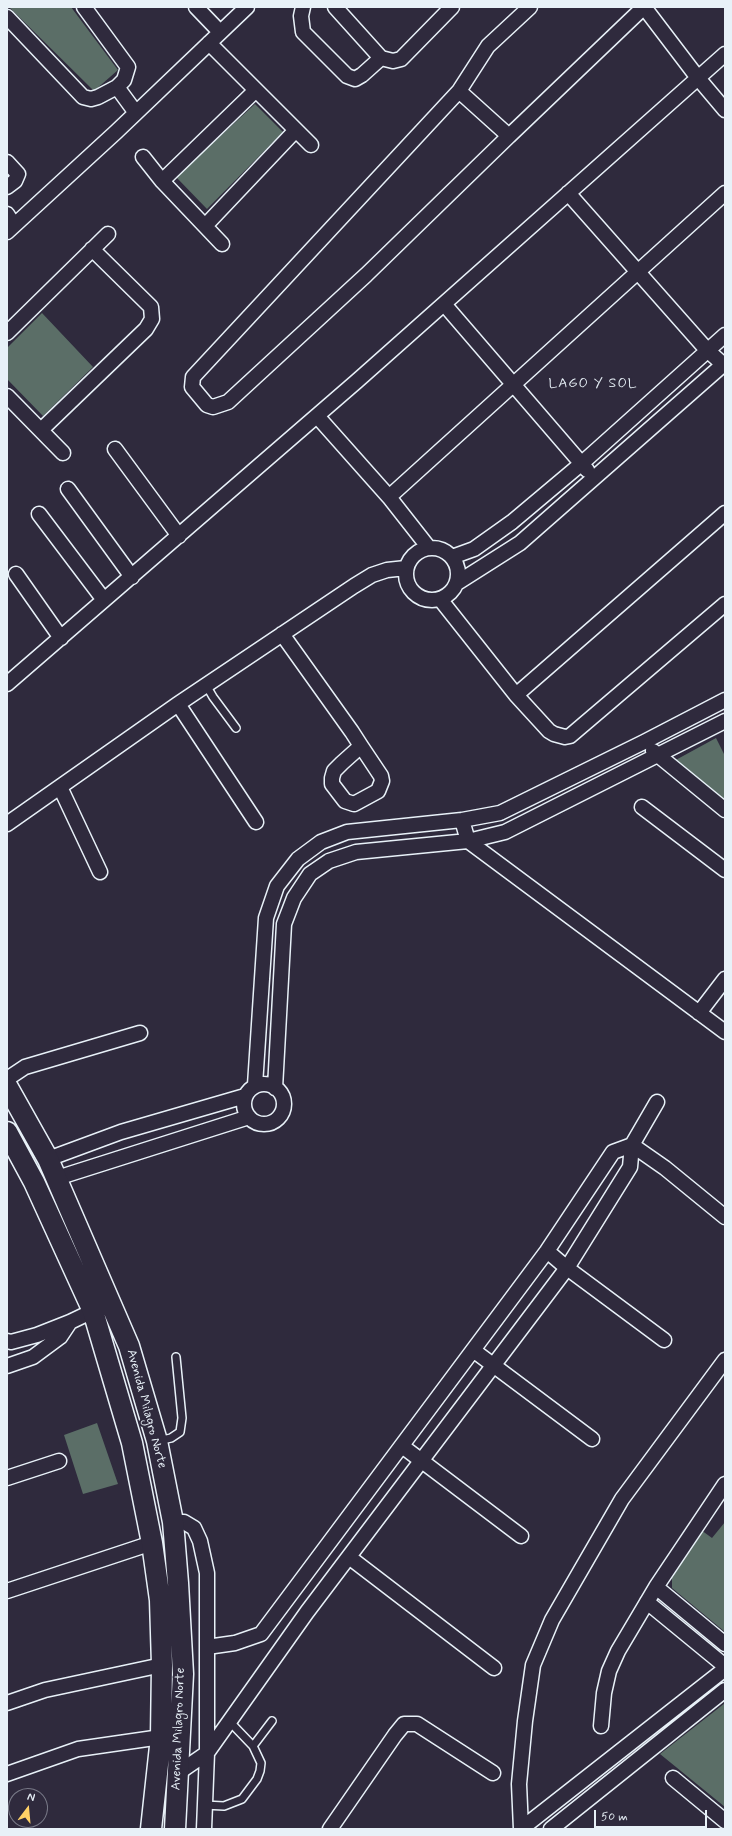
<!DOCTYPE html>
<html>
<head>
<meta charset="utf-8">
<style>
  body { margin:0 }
  #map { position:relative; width:732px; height:1836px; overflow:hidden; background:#2f2a3d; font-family:Mynerve,sans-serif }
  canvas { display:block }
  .frame { position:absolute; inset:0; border:8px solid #e8f1f8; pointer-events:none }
  .north { position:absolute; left:8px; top:1788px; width:40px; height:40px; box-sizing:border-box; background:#2f2a3d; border:1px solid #797a88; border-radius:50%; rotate:16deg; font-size:11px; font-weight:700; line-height:16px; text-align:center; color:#e8f1f8 }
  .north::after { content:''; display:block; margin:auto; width:14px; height:18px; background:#ffd166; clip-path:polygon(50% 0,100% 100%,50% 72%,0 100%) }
  .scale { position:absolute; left:594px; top:1810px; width:113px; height:18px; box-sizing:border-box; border:2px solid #e8f1f8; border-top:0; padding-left:5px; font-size:12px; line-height:14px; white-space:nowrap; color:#e8f1f8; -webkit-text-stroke:3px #2f2a3d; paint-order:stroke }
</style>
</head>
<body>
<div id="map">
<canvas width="732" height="1836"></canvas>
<div class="frame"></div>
<div class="north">N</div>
<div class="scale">50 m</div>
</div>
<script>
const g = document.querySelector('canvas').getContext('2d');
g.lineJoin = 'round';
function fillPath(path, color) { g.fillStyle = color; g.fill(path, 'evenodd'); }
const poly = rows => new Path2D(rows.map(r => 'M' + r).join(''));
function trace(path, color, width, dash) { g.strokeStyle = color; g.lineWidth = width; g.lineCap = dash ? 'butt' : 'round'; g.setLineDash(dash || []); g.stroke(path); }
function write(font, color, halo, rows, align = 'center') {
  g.font = font + ' Mynerve,sans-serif'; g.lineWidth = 4; g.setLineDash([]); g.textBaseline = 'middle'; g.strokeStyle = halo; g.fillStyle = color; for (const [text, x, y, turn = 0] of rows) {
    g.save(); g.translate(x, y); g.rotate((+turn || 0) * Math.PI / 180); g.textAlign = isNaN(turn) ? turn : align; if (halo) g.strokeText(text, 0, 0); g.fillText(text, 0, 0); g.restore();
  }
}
fillPath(poly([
  [9,7,71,7,118,70,94,91],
  [255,104,283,132,207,209,176,177],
  [42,313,93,367,43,416,7,379,7,348],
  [716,738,725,756,725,801,672,762],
  [97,1423,118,1484,83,1494,64,1435],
  [725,1522,725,1632,672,1588,672,1574,701,1530,712,1538],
  [725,1703,725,1807,660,1754]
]), '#5b6e67');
const lane = poly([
  [206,685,213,697,236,728],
  [158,1441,171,1438,180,1432,182,1418,176,1357],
  [253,1746,272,1721],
  [204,1805,224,1806,242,1799,257,1779,260,1771,261,1763,253,1746,230,1722]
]);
const street = poly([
  [196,7,220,32],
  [303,7,301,16,303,32,347,76,355,79,362,75,381,58],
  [335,7,381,58,393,61,401,59,452,7],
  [644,7,698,78,725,110],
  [7,17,83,97,91,99,98,97,117,87,124,80,128,67,84,7],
  [209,43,311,145],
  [117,87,136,113],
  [459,91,509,136,644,7],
  [509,136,366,275,228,402,213,407,207,405,192,387,193,377,459,91,488,46,530,7],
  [143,157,162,181,222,244],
  [7,162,18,174,15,181,7,187],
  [162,181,255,91],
  [568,193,707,350,725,366],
  [7,214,14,225],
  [205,226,295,131],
  [7,232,116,132,247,7],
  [444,304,587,470],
  [7,333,108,234],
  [7,396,63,453],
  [317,416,389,497,429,548],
  [41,430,146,329,152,319,151,307,92,249],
  [115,449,179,536],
  [68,489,132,577],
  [389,497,725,193],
  [39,514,104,600],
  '406 574a26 26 0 1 1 52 0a26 26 0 1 1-52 0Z',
  [452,557,474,549,512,522,581,464,725,335],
  [16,574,61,638],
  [457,583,520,543,725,363],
  [440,599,516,695,549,731,554,734,565,737,570,736,725,604],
  [282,634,352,732,361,746,381,776,382,781,378,791,354,804,345,801,332,784,332,778,334,771,342,763,361,746],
  [7,684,357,381,725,54],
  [516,695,725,513],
  [178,704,256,822],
  [653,751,725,810],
  [60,787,100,872],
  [642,807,725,870],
  [462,820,468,841,725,1032],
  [7,824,178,704,354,586,372,575,387,570,406,568],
  [699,1013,725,979],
  [7,1079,25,1067,140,1033],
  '244 1104a20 20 0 1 1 40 0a20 20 0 1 1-40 0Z',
  [255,1085,266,918,277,886,298,859,321,842,347,832,462,820,500,813,644,742,725,700],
  [275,1088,284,924,294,898,310,874,329,861,356,852,468,841,505,832,725,721],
  [632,1145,665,1168,725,1217],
  [48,1159,121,1132,245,1096],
  [57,1178,249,1117],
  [547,1251,567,1268,664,1340],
  [7,1341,11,1342,37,1335,70,1322,93,1311],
  [473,1350,592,1439],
  [7,1366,33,1357,60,1337,70,1322],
  [402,1446,521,1536],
  [7,1478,59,1461],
  [173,1522,184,1522,194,1528,200,1541,207,1573,207,1753,204,1829],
  [349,1557,494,1668],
  [656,1587,725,1644],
  [7,1591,152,1543],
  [647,1602,725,1666],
  [207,1647,235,1643,261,1634,547,1251,613,1152,632,1145],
  [7,1703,45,1690,162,1665],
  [601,1726,604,1693,609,1671,618,1651,656,1587,725,1484],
  [178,1773,207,1753,307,1612,567,1268,630,1167,632,1145,657,1102],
  [7,1774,78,1749,161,1737],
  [673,1778,725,1821],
  [330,1829,395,1735,404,1724,417,1724,493,1773],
  [521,1829,519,1784,525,1721,533,1665,552,1620,622,1499,725,1360],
  [521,1829,725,1669],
  [551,1829,725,1690]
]);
const secondary = poly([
  [7,1086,48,1159,129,1346,157,1441,173,1522,178,1583,183,1674,175,1829],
  [7,1132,34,1182,93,1311,132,1443,152,1543,160,1600,162,1665,161,1737,151,1829]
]);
trace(lane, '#e8f1f8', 10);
trace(street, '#e8f1f8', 17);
trace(secondary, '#e8f1f8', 23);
trace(lane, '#2f2a3d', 7);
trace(street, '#2f2a3d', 14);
trace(secondary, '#2f2a3d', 20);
write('13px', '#e8f1f8', '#2f2a3d', [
  ["Avenida Milagro Norte",146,1409,75],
  ["Avenida Milagro Norte",179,1729,-88]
]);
g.letterSpacing = '1px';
write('14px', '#e8f1f8', '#2f2a3d', [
  ["LAGO Y SOL",593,384]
]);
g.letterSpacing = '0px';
</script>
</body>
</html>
